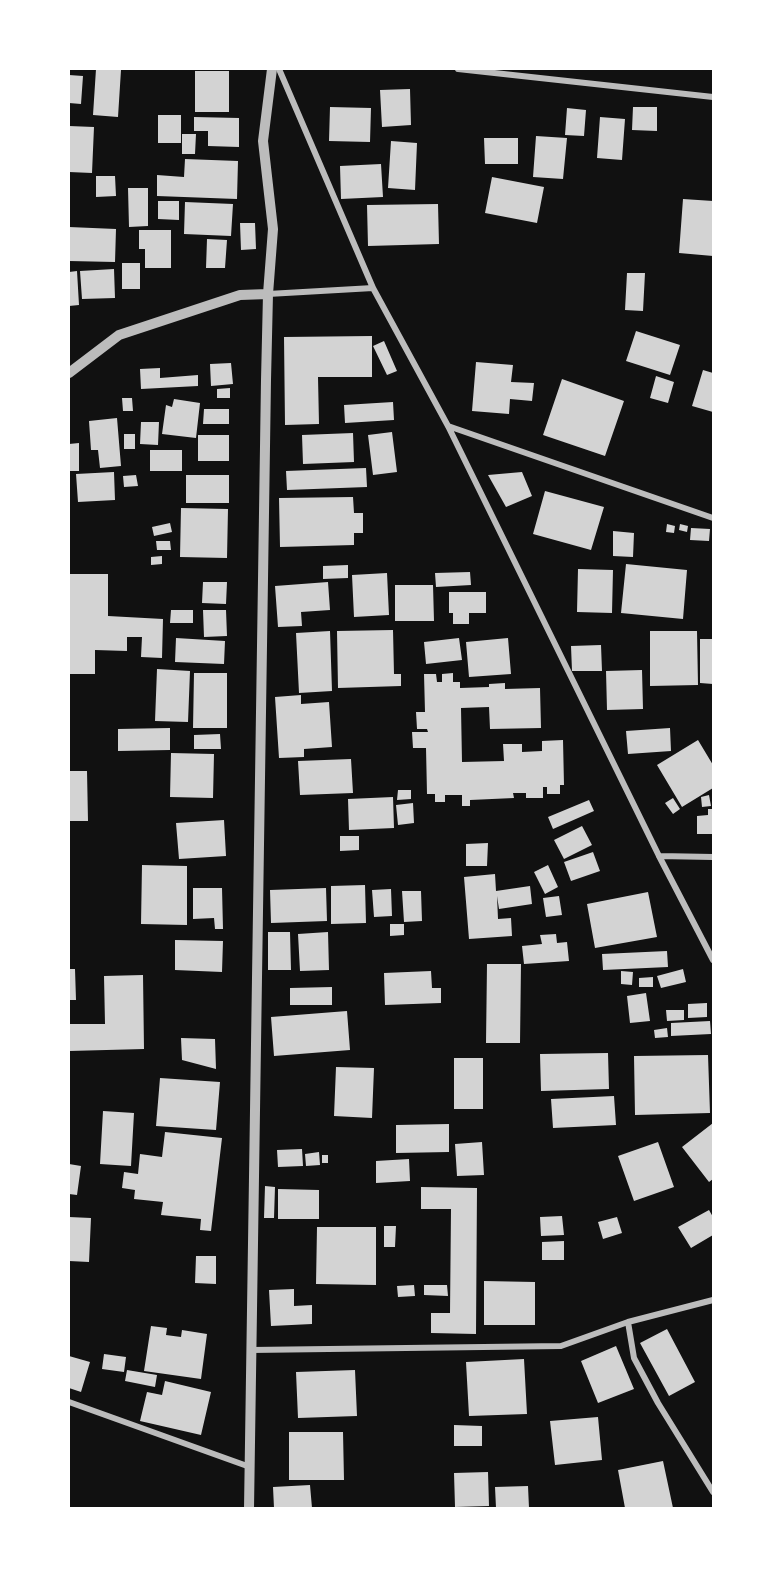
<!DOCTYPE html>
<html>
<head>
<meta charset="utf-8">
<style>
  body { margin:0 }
  #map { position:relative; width:782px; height:1577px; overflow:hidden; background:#111; font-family:Rubik,sans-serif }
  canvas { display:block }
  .frame { position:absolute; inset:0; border:70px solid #fff; pointer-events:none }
</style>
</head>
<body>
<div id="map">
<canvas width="782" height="1577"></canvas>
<div class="frame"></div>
</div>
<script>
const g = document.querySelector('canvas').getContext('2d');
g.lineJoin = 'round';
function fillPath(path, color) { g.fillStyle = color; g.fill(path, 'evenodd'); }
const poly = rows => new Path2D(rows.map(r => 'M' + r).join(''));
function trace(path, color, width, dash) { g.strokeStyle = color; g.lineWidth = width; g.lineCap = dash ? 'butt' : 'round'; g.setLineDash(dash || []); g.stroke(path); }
fillPath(poly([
  [96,69,121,70,118,117,93,115],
  [195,71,229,71,229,112,195,112],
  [69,75,83,76,81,104,69,103],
  [410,89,411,125,382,127,380,90],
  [330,107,371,108,370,142,329,141],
  [633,107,657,107,657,131,632,130],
  [567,108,586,110,584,136,565,135],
  [158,115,181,115,181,143,158,143],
  [194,117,239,118,239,147,208,146,208,131,194,131],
  [600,117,625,119,622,160,597,158],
  [69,126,94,127,92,173,69,172],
  [182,134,196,134,195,154,182,154],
  [536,136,567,138,563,179,533,177],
  [484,138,518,138,518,164,485,164],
  [391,141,417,143,415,190,388,188],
  [185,159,238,161,237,199,157,196,157,175,184,177],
  [381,164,383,197,341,199,340,166],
  [96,176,115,176,116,196,96,197],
  [492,177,544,187,537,223,485,213],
  [128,188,148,188,148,226,129,227],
  [683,199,713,201,713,256,679,253],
  [158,201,179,201,179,220,158,219],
  [185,202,233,204,231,236,184,234],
  [438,204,439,244,368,246,367,205],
  [240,223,255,223,256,249,241,250],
  [69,227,116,229,115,262,69,261],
  [139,230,171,230,171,268,145,268,145,249,139,249],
  [207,239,227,240,225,268,206,268],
  [122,263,140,263,140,289,122,289],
  [114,269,115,298,82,299,80,271],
  [77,271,79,305,69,306,69,272],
  [627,273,645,273,643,311,625,310],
  [636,331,680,345,670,375,626,361],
  [372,336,372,377,318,377,319,424,285,425,284,337],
  [384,341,397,371,387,375,373,346],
  [476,362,513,365,511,382,534,383,532,401,510,399,509,414,472,411],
  [231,363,233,384,211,386,210,364],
  [160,368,160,378,198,375,198,386,141,389,140,369],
  [703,370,713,373,713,412,692,406],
  [656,376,674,382,668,403,650,398],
  [562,379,624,401,605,456,543,435],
  [230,388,230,398,217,398,217,389],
  [122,398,132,398,133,411,123,411],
  [174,399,200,403,196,438,162,434,166,405,172,407],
  [393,402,394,420,345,423,344,405],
  [204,409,229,409,229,424,203,424],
  [117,418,121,466,100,468,98,450,91,450,89,421],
  [141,422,159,422,158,445,140,444],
  [392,432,397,472,373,475,368,435],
  [353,433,354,462,303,464,302,435],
  [124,434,135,434,135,449,124,449],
  [198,435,229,435,229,461,198,461],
  [79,443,79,471,69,471,69,444],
  [150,450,182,450,182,471,150,471],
  [366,468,367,487,287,490,286,471],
  [114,472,115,500,78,502,76,474],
  [522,472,532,496,506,507,488,475],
  [136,475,138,486,124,487,123,476],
  [186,475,229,475,229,503,186,503],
  [545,491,604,507,591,550,533,534],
  [353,497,354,513,363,513,363,533,354,533,354,545,280,547,279,498],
  [181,508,228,509,227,558,180,557],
  [170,523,172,532,154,536,152,527],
  [667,524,675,526,674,533,666,532],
  [680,524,688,526,687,532,679,530],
  [691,528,710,529,709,541,690,540],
  [613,531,634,533,633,557,613,556],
  [156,541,170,541,171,550,157,550],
  [162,556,162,564,151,565,151,557],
  [626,564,687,570,683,619,621,613],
  [348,565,348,578,323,579,323,566],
  [578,569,613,570,612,613,577,612],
  [470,572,471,585,436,587,435,573],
  [387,573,389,615,354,617,352,575],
  [69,574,108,574,108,616,163,619,162,658,141,657,142,637,127,637,127,651,95,650,95,674,69,674],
  [203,582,227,582,226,604,202,603],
  [328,582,330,610,301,612,302,626,278,627,275,586],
  [395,585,433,585,434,621,395,621],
  [449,592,486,592,486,613,469,613,469,624,453,624,453,613,449,613],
  [171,610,193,610,193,623,170,623],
  [203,610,226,610,227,636,204,637],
  [393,630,394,674,401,674,401,686,338,688,337,631],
  [330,631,332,691,299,693,296,633],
  [650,631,697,631,698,685,650,686],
  [176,638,225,641,224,664,175,662],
  [459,638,462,660,426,664,424,642],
  [508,638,511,674,469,677,466,642],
  [700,639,713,639,713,684,700,683],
  [601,645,602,671,572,671,571,646],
  [157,669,190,671,188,722,155,721],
  [642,670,643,709,607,710,606,671],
  [194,673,227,673,227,728,193,728],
  [453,673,453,682,460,682,460,688,489,687,489,684,505,683,505,689,540,688,541,728,490,729,489,707,461,708,462,762,504,761,503,744,522,744,522,752,542,751,542,741,563,740,564,785,560,785,560,794,547,794,547,787,543,787,543,798,526,798,526,793,513,793,514,798,470,800,470,806,462,806,462,795,445,795,445,802,435,802,435,794,427,794,426,748,413,748,412,732,428,732,427,729,417,729,416,712,425,712,424,674,436,674,437,682,442,682,442,674],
  [301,695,301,704,329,702,332,747,304,749,304,757,279,758,275,697],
  [170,728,170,750,118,751,118,729],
  [670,728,671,751,628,754,626,731],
  [220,734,221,749,194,749,194,735],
  [698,740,713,765,713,788,682,807,657,765],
  [171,753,214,754,213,798,170,797],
  [351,759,353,793,300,795,298,761],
  [69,771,87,771,88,821,69,821],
  [398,790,411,790,411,799,397,800],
  [709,795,711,806,702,807,701,797],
  [393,797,394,828,349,830,348,799],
  [673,798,680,809,673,814,665,803],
  [589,800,594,811,553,829,548,817],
  [413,803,414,823,398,825,396,805],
  [708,809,713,809,713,834,697,834,697,816,708,815],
  [224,820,226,856,179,859,176,823],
  [582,826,592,845,564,859,554,840],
  [340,836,359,836,359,850,340,851],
  [488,843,487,866,466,866,466,844],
  [593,852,600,871,571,881,564,862],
  [142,865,187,866,187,925,141,924],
  [548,865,558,887,545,894,534,872],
  [495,874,496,891,530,886,532,904,499,909,497,896,498,919,511,918,512,936,469,939,464,877],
  [365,885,366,923,331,924,331,886],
  [193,888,222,888,223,929,215,929,214,918,193,919],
  [326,888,327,921,271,923,270,890],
  [391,889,392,916,374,917,372,890],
  [402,891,421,891,422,921,404,922],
  [648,892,657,937,595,948,587,904],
  [559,896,562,915,546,917,543,898],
  [390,924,404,924,404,935,390,936],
  [268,932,290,932,291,970,268,970],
  [328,932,329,970,300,971,298,934],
  [556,934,557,943,567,942,569,961,524,964,522,946,542,944,540,935],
  [175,940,223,941,222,972,175,970],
  [667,951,668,967,603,970,602,954],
  [487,964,521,964,520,1043,486,1043],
  [69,969,75,969,76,1000,69,1000],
  [683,969,686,982,661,988,657,976],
  [431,971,432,988,441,988,441,1003,385,1005,384,973],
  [621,971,633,972,632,985,621,984],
  [143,975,144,1049,69,1051,69,1024,105,1024,104,976],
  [653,977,653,987,639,987,639,978],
  [332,987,332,1005,290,1005,290,988],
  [646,993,650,1021,630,1023,627,996],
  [707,1003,707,1017,688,1018,688,1004],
  [666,1010,684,1010,684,1020,667,1021],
  [347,1011,350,1050,274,1056,271,1017],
  [710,1021,711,1034,671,1036,671,1023],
  [667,1028,668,1037,655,1038,654,1030],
  [181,1038,215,1039,216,1069,182,1060],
  [608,1053,609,1089,541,1091,540,1054],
  [708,1055,710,1113,635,1115,634,1056],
  [454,1058,483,1058,483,1109,454,1109],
  [336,1067,374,1068,372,1118,334,1116],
  [160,1078,220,1082,216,1130,156,1126],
  [614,1096,616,1125,553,1128,551,1099],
  [103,1111,134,1113,131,1166,100,1164],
  [713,1123,713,1179,709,1182,682,1147],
  [449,1124,449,1152,396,1153,396,1125],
  [165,1132,222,1138,211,1231,200,1230,201,1219,161,1215,163,1202,134,1199,135,1190,122,1188,124,1172,138,1174,140,1154,162,1157],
  [482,1142,484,1175,457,1176,455,1144],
  [658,1142,674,1187,634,1201,618,1156],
  [302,1149,303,1166,278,1167,277,1150],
  [319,1152,320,1165,306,1166,305,1154],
  [322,1155,328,1155,328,1163,322,1163],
  [409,1159,410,1181,376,1183,376,1161],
  [69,1164,81,1166,77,1195,69,1194],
  [265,1186,275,1187,274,1218,264,1218],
  [421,1187,477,1188,476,1334,431,1333,431,1313,450,1313,451,1209,421,1209],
  [278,1189,319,1190,319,1219,278,1219],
  [709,1210,713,1217,713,1235,691,1248,678,1227],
  [562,1216,564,1235,541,1236,540,1217],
  [69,1217,91,1218,89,1262,69,1261],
  [617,1217,622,1233,603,1239,598,1222],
  [384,1226,396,1226,395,1247,384,1247],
  [317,1227,376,1227,376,1285,316,1284],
  [564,1241,564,1260,542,1260,542,1242],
  [196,1256,216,1256,216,1284,195,1283],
  [484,1281,535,1282,535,1325,484,1325],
  [414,1285,415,1296,398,1297,397,1286],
  [424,1285,447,1285,448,1296,424,1295],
  [294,1289,294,1306,312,1305,312,1324,271,1326,269,1290],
  [151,1326,167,1328,166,1335,181,1337,182,1330,207,1334,201,1379,144,1371],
  [667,1329,695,1382,669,1396,640,1343],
  [616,1346,634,1389,598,1403,581,1361],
  [104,1354,126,1357,124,1372,102,1369],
  [69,1356,90,1362,81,1392,69,1388],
  [524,1359,527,1414,469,1416,466,1362],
  [127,1370,157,1375,155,1387,125,1381],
  [355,1370,357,1416,298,1418,296,1372],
  [165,1381,211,1392,201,1435,140,1421,147,1392,162,1395],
  [598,1417,602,1460,555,1465,550,1421],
  [454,1425,482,1426,482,1446,454,1446],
  [289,1432,343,1432,344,1480,289,1480],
  [663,1461,673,1508,625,1508,618,1470],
  [488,1472,489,1506,455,1507,454,1473],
  [310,1485,312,1508,274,1508,273,1487],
  [528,1486,529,1508,496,1508,495,1487]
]), '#d3d3d3');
trace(poly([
  [279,69,373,288,448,426,659,856,713,960],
  [458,69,713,97],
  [268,294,373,288],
  [448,426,713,518],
  [659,856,713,857],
  [628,1322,634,1358,658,1403,713,1492],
  [251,1350,561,1346,628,1322,713,1300],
  [69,1402,250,1467]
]), '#bcbcbc', 6);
trace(poly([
  [69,373,119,335,240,295,268,294],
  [249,1508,266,380,268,294,273,229,263,141,272,69]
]), '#bcbcbc', 10);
</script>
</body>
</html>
